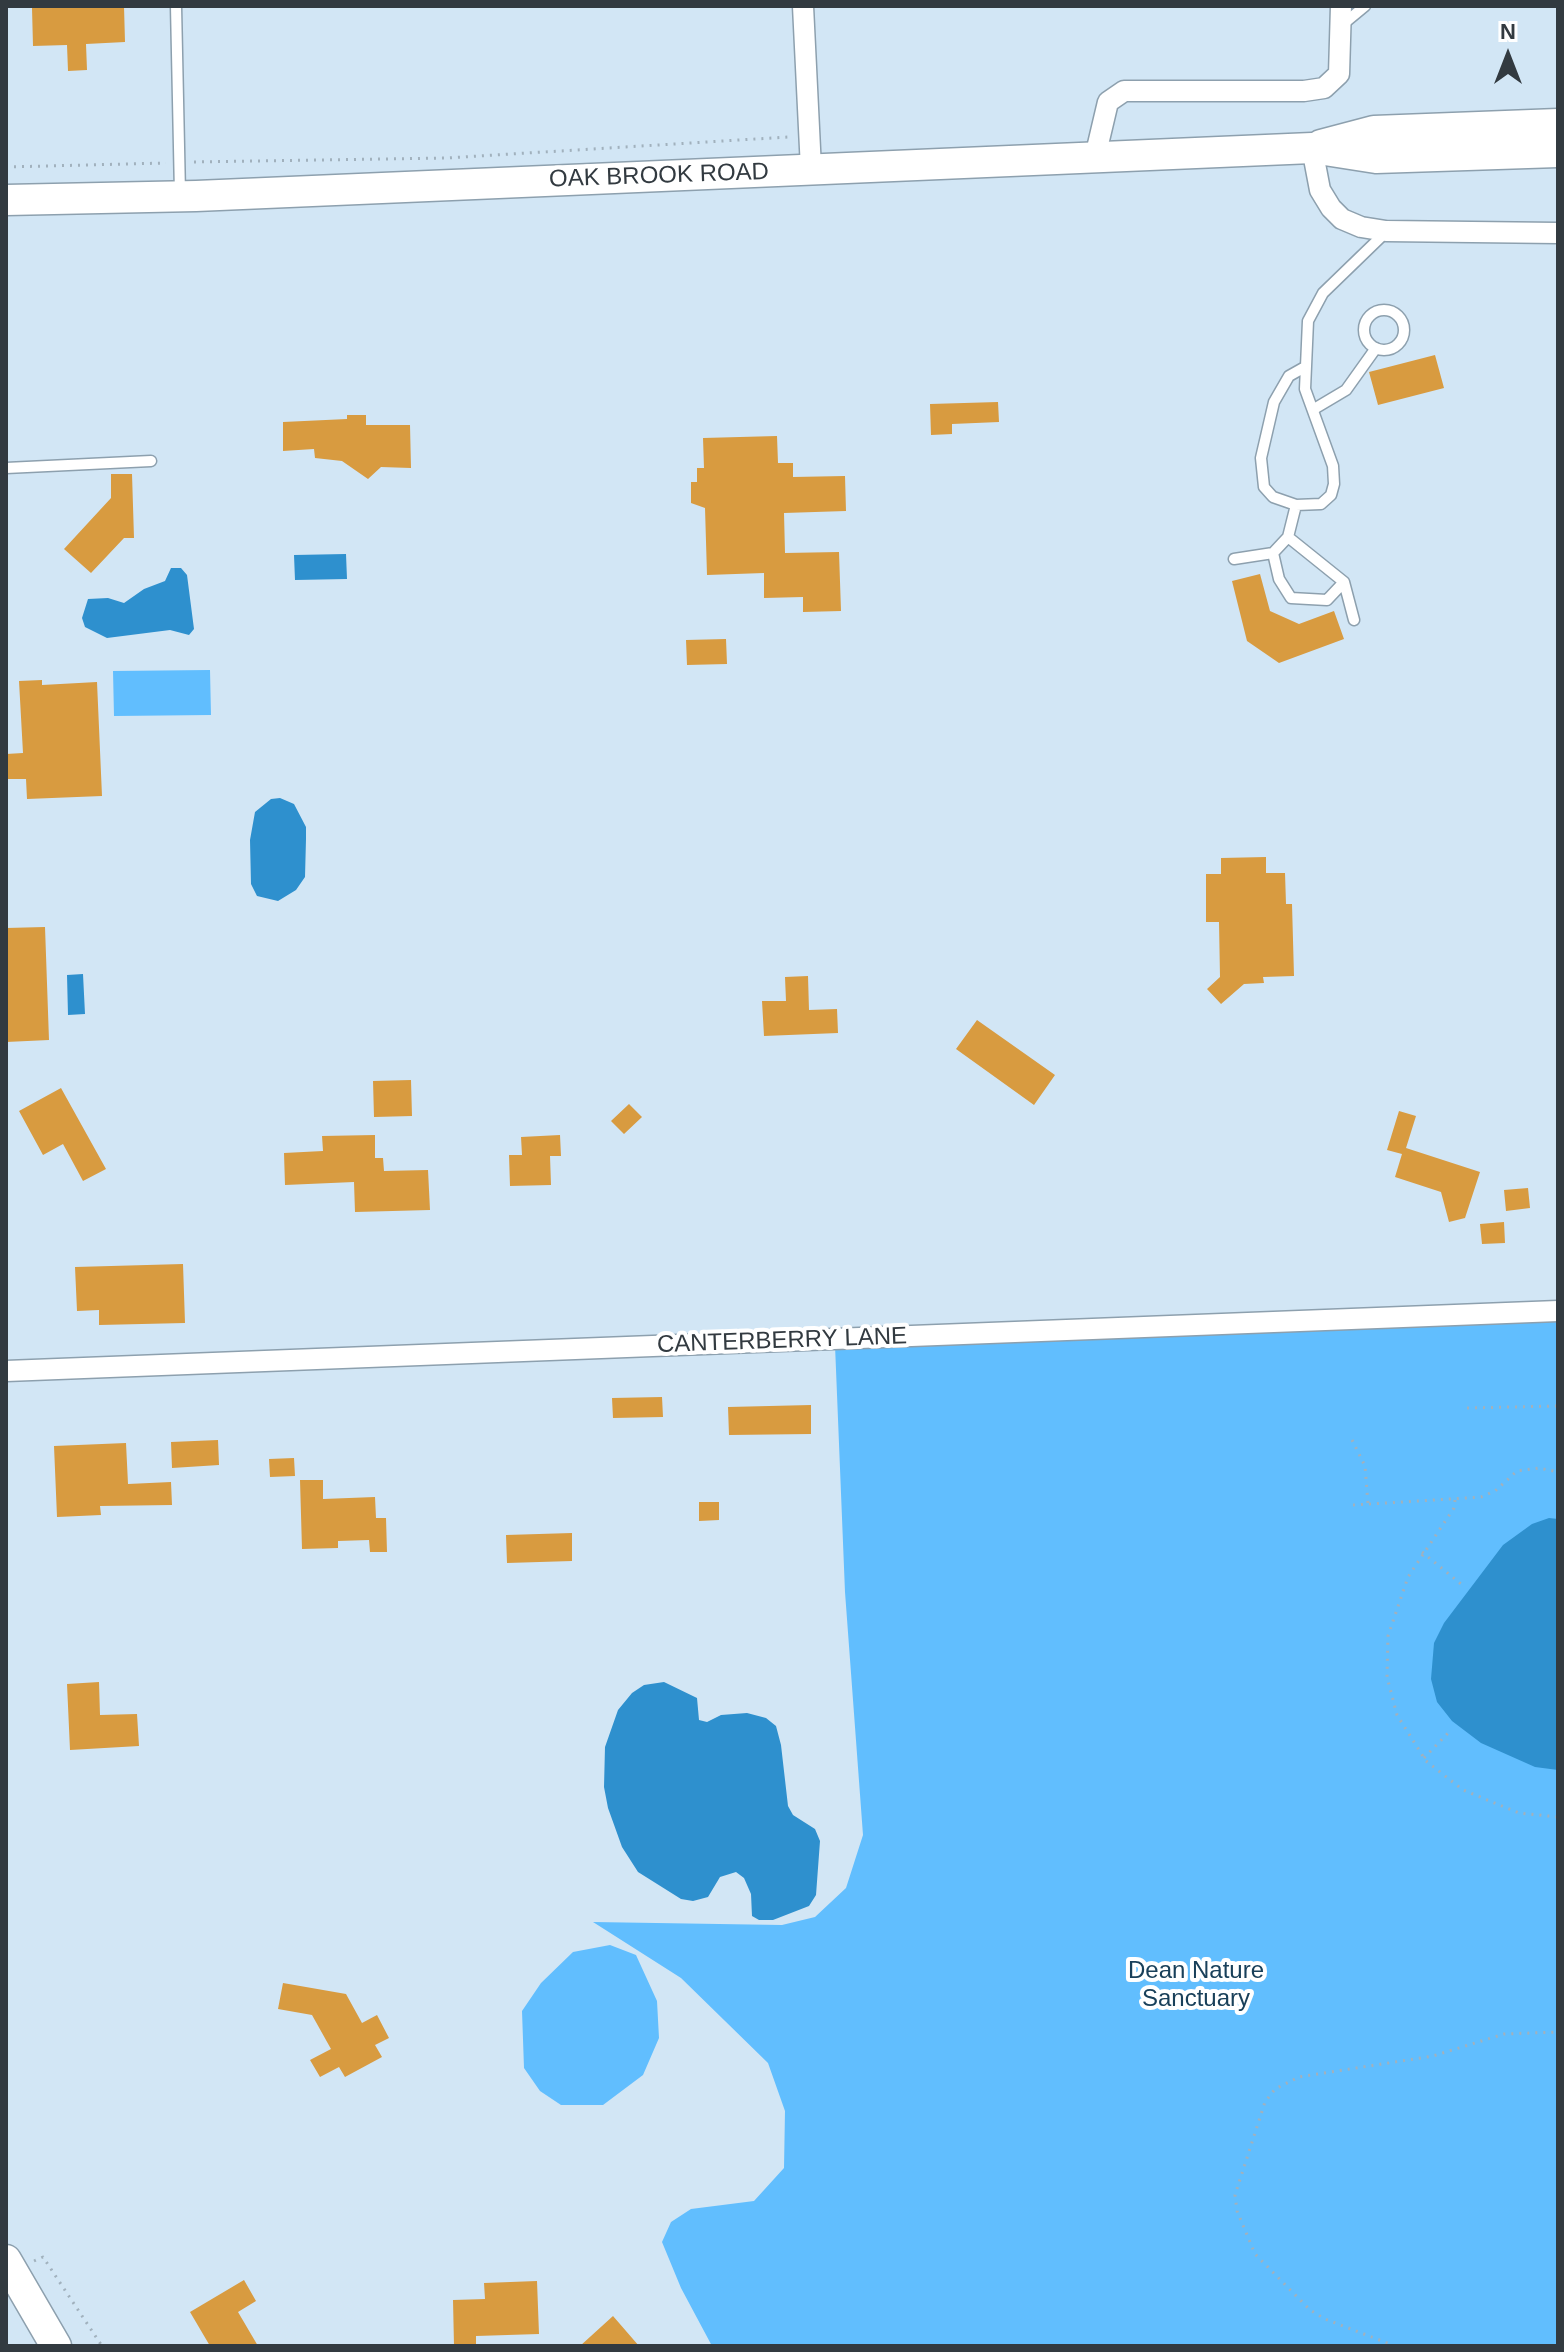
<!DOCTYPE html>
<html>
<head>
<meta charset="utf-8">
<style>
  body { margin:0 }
  #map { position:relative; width:1564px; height:2352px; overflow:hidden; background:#d2e6f5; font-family:Arial,sans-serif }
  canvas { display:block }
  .frame { position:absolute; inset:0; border:8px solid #323a40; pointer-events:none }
  .north { position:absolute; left:1468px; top:16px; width:80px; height:80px; -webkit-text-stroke:6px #fff; paint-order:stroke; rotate:0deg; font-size:22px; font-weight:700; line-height:32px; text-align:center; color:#323a40 }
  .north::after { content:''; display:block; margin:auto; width:28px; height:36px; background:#323a40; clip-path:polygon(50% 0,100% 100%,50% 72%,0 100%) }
</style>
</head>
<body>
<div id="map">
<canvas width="1564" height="2352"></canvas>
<div class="frame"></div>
<div class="north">N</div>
</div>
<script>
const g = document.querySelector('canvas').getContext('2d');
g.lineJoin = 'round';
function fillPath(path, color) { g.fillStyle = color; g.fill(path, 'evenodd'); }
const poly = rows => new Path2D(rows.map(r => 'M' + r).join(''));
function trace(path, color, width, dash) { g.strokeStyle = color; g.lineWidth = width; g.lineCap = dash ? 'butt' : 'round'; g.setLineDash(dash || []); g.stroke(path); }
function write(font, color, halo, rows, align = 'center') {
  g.font = font + ' Arial,sans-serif'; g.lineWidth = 8; g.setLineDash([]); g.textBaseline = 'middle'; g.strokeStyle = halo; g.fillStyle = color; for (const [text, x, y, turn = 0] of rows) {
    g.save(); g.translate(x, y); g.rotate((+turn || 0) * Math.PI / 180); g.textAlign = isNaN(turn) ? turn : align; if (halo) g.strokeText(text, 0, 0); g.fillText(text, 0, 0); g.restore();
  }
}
fillPath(poly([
  [210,670,211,715,114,716,113,671],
  [1558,1317,1558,2346,712,2346,681,2288,662,2242,671,2222,691,2209,754,2201,784,2168,785,2111,768,2063,681,1978,593,1922,782,1925,815,1917,846,1888,863,1835,845,1592,835,1345],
  [610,1945,636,1955,657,2001,659,2038,643,2075,603,2105,561,2105,540,2091,524,2068,522,2011,541,1983,573,1952]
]), '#61befe');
fillPath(poly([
  [346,554,347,579,295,580,294,555],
  [171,568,181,568,187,575,194,629,189,635,170,630,107,638,85,627,82,618,88,599,108,598,124,603,144,589,165,581],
  [280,798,294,804,306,827,306,839,305,877,296,890,278,901,257,896,251,884,250,840,255,812,271,799],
  [83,974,85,1014,68,1015,67,975],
  [1549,1518,1558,1519,1558,1770,1535,1767,1481,1743,1452,1721,1437,1702,1431,1679,1434,1643,1444,1623,1503,1545,1532,1524],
  [664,1682,697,1698,699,1720,707,1722,721,1715,747,1713,766,1718,776,1726,781,1745,788,1806,793,1815,815,1829,820,1841,816,1895,809,1906,773,1920,759,1920,752,1916,751,1894,744,1878,736,1872,720,1877,708,1897,693,1901,681,1899,638,1872,622,1847,608,1808,604,1787,605,1747,618,1710,632,1693,644,1685]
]), '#2e90ce');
fillPath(poly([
  [53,6,124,6,125,42,86,44,87,70,68,71,67,45,33,46,32,8],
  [1435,355,1444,388,1378,405,1369,372],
  [998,402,999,422,952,424,952,434,931,435,930,404],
  [347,415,366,415,366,425,410,425,411,468,381,467,368,479,342,461,315,458,314,449,283,451,283,422,347,419],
  [777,436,778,463,793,463,793,477,845,476,846,511,784,513,785,553,839,552,841,611,803,612,803,597,764,598,764,573,707,575,705,508,691,503,691,482,697,482,697,468,704,468,703,438],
  [111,474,132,474,134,538,124,538,91,573,64,549,111,498],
  [1260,574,1270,611,1299,624,1334,611,1344,639,1279,663,1247,641,1232,581],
  [726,639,727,664,687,665,686,640],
  [42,680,42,685,97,682,102,796,27,799,26,779,6,779,6,754,23,753,19,681],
  [1266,857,1266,873,1285,873,1286,904,1292,904,1294,976,1263,977,1264,983,1244,984,1221,1004,1207,989,1220,977,1219,922,1206,922,1206,874,1221,874,1221,858],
  [45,927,49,1040,6,1042,6,928],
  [808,976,809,1010,837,1009,838,1033,764,1036,762,1001,786,1001,785,977],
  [977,1020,1055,1075,1034,1105,956,1049],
  [411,1080,412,1116,374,1117,373,1081],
  [61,1088,106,1169,83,1181,63,1144,43,1155,19,1111],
  [629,1104,642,1117,624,1134,611,1121],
  [1399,1111,1416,1116,1406,1148,1480,1172,1465,1218,1449,1222,1441,1192,1395,1177,1402,1154,1387,1150],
  [375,1135,375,1158,383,1158,384,1171,428,1170,430,1210,355,1212,354,1182,285,1185,284,1153,323,1151,322,1136],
  [560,1135,561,1156,550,1156,551,1185,510,1186,509,1155,522,1155,521,1137],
  [1528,1188,1530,1208,1506,1211,1504,1190],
  [1504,1222,1505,1243,1482,1244,1480,1224],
  [183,1264,185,1323,99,1325,99,1310,77,1311,75,1267],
  [662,1397,663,1417,613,1418,612,1398],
  [811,1405,811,1434,729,1435,728,1407],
  [218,1440,219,1465,172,1468,171,1442],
  [126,1443,128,1484,171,1482,172,1505,100,1506,101,1515,57,1517,54,1446],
  [294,1458,295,1476,270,1477,269,1459],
  [300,1480,323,1480,323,1499,375,1497,376,1518,386,1518,387,1552,370,1552,369,1540,338,1541,338,1548,302,1549],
  [699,1502,719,1502,719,1520,699,1521],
  [572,1533,572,1561,507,1563,506,1535],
  [99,1682,100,1715,137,1714,139,1746,70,1750,67,1684],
  [283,1983,346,1994,362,2023,377,2015,389,2038,375,2045,382,2057,345,2077,339,2067,320,2077,310,2060,331,2049,312,2015,278,2009],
  [244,2280,256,2301,238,2312,258,2346,210,2346,190,2312],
  [537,2281,539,2334,476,2336,476,2346,454,2346,453,2300,485,2299,484,2283],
  [613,2316,639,2346,580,2346]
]), '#d89b40');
const lane = poly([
  [176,6,180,194],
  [1342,25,1365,6],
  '1364 330a20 20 0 1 1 40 0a20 20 0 1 1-40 0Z',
  [1305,367,1289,376,1274,402,1261,458,1264,487,1273,497,1296,505,1321,504,1331,495,1334,484,1333,466,1305,389,1308,321,1323,293,1385,233],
  [1314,409,1346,390,1376,348],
  [6,468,151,461],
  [1288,537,1344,582,1354,620],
  [1273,553,1279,579,1291,598,1327,600,1344,582],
  [1234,559,1273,553,1288,537,1296,505]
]);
const street = poly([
  [803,6,811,169],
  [1312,148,1320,190,1331,208,1342,219,1361,227,1386,231,1558,233],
  [1095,157,1108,102,1124,91,1304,91,1324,88,1339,74,1341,6],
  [6,1371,1558,1311]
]);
const secondary = poly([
  [1321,145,1374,131,1558,124],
  [6,200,196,196,1312,148,1376,158,1558,152],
  [6,2260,56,2346]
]);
trace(lane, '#8da0ae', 13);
trace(street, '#8da0ae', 23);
trace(secondary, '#8da0ae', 33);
trace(poly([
  [194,162,446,158,788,137],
  [6,167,166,163],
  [1467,1408,1558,1406],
  [1352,1440,1365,1466,1368,1504],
  [1455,1500,1454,1508,1408,1577,1388,1636,1387,1677,1397,1715,1426,1761,1463,1790,1519,1813,1558,1817],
  [1353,1505,1481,1497,1495,1491,1517,1471,1539,1468,1558,1472],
  [1422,1552,1461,1584],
  [1424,1758,1451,1730],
  [34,2261,43,2257,102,2346],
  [1395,2346,1325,2319,1310,2310,1255,2254,1237,2211,1235,2195,1265,2102,1275,2089,1299,2077,1433,2056,1504,2034,1558,2032]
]), '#a1b1bd', 3, [2, 6]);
trace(lane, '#fff', 10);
trace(street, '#fff', 20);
trace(secondary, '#fff', 30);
write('24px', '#323a40', '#fff', [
  ["OAK BROOK ROAD",659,176,-2],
  ["CANTERBERRY LANE",782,1341,-2]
]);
write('24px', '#19405a', '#fff', [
  ["Dean Nature",1196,1971],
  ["Sanctuary",1196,1999]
]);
</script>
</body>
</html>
